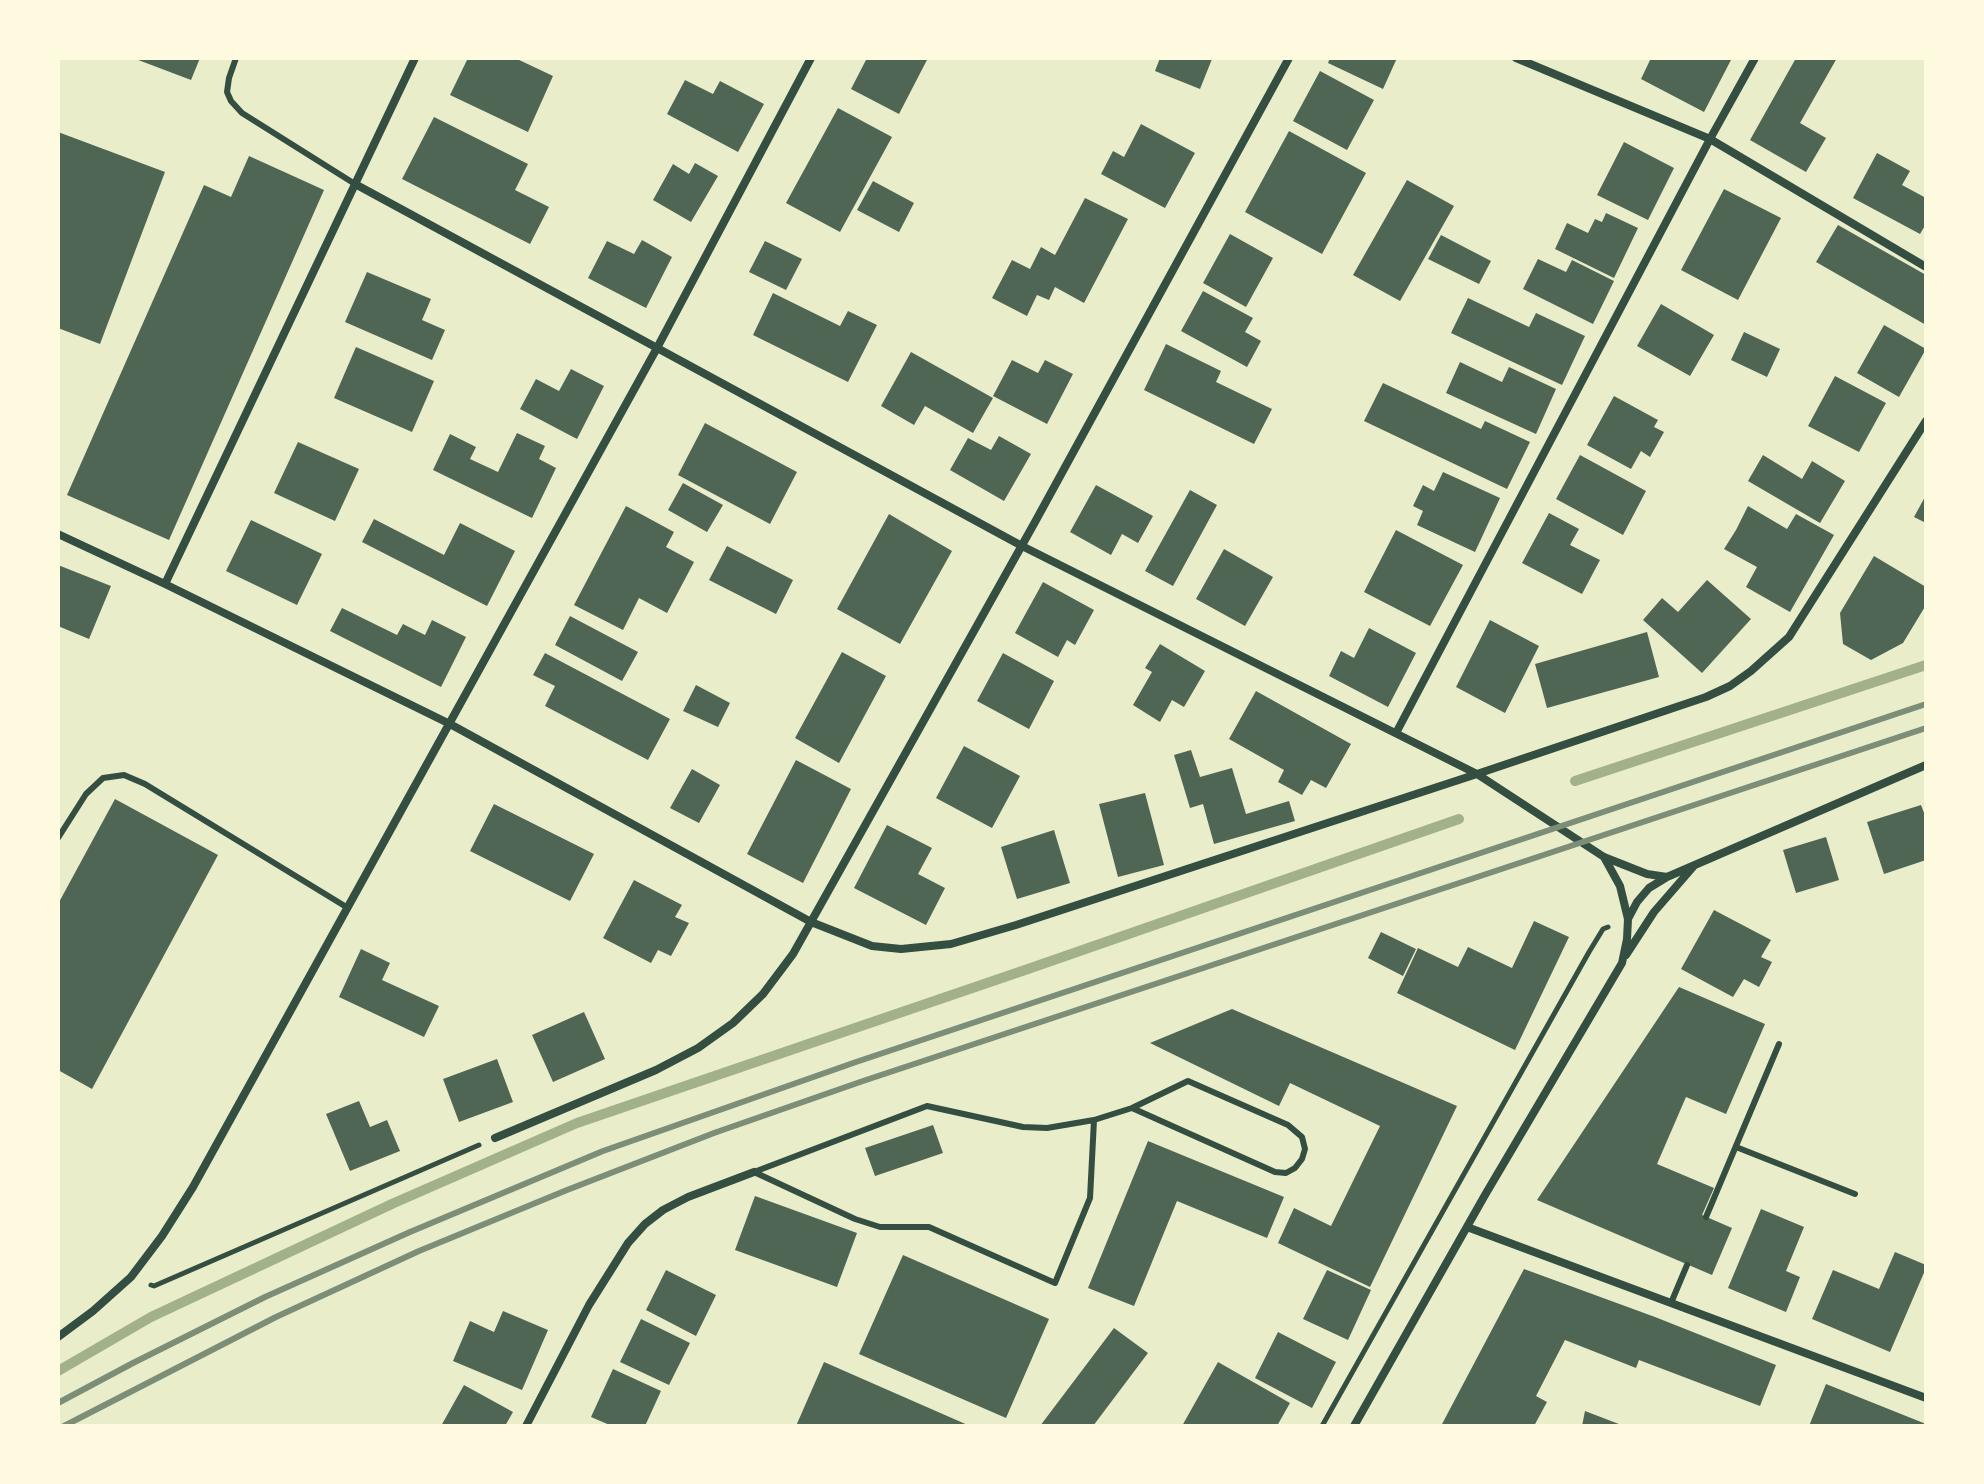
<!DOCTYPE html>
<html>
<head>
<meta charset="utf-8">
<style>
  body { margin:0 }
  #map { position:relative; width:1984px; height:1484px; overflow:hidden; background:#e9edc9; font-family:Jost,sans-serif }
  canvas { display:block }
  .frame { position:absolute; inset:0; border:60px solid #fefae0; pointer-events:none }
</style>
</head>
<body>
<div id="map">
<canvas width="1984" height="1484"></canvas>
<div class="frame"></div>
</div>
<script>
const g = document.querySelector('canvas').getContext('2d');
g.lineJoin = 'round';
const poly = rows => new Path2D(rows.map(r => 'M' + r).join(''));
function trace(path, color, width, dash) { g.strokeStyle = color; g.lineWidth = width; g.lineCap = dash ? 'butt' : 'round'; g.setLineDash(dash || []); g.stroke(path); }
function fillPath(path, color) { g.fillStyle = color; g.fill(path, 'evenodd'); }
trace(poly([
  [1575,781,1926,665],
  [58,1371,151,1317,394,1203,577,1123,1028,969,1459,819]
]), '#a3b18a', 10);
fillPath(poly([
  [133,58,200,58,191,80],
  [468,58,515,58,553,76,528,132,450,95],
  [867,58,928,58,899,114,851,89],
  [1160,58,1209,58,1212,59,1200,89,1155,71],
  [1330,58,1397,58,1383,89,1328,63],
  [1651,58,1732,58,1704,112,1641,79],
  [1796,58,1837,58,1800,123,1826,138,1806,172,1750,140],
  [1320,71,1374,100,1347,150,1293,121],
  [685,80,713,94,720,81,764,104,738,152,667,114],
  [838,108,892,137,840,232,786,203],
  [434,117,528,164,515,190,549,207,530,244,402,179],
  [1141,124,1195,153,1165,208,1101,174,1113,151,1124,157],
  [1289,131,1366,173,1322,254,1245,212],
  [58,132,165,172,100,344,58,328],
  [1624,142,1674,168,1648,220,1597,195],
  [1877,153,1910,171,1902,185,1926,198,1926,224,1920,234,1853,198],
  [249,156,324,190,169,540,67,495,204,185,231,197],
  [695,163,718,176,691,222,653,200,673,164,689,174],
  [1407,180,1454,206,1400,301,1353,275],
  [873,181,914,203,899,232,857,210],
  [1724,189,1781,218,1738,300,1681,270],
  [1085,198,1128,219,1084,303,1055,287,1049,300,1037,295,1027,316,992,298,1012,260,1030,269,1041,247,1055,255],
  [1606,213,1638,228,1614,278,1555,249,1567,223,1588,233,1595,219,1602,222],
  [1838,225,1926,275,1926,325,1816,262],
  [1230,234,1273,258,1246,307,1203,283],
  [1441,235,1491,261,1479,284,1428,259],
  [642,240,672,257,646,308,588,278,607,241,634,254],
  [765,241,802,259,786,290,749,272],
  [1538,259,1566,272,1572,260,1614,281,1593,324,1523,289],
  [367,272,431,299,422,320,445,330,432,360,345,322],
  [1203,291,1253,318,1245,332,1261,341,1247,367,1181,331],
  [773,293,840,326,848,311,877,325,848,382,753,335],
  [1468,298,1529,327,1536,313,1585,336,1562,385,1451,333],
  [1661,304,1714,335,1690,376,1637,346],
  [1884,325,1926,349,1899,397,1857,373],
  [1744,332,1780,349,1767,377,1731,360],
  [1166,344,1221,371,1216,382,1272,409,1254,444,1144,390],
  [356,347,434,381,412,432,334,398],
  [911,352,993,398,973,433,925,406,914,425,881,406],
  [1012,360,1038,373,1045,360,1073,374,1047,424,993,396],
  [1460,362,1502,382,1509,367,1556,389,1536,434,1446,393],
  [571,369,604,386,577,439,520,409,536,379,559,391],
  [1835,376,1886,403,1859,452,1808,426],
  [1383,383,1481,429,1485,421,1530,442,1507,489,1364,421],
  [1614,396,1658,420,1654,427,1664,432,1650,457,1641,451,1631,469,1587,445],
  [705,423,797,472,770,524,678,475],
  [517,433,545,446,539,459,556,468,532,518,433,470,450,434,476,447,470,459,498,472],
  [999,436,1031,454,1004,501,950,470,968,438,991,450],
  [298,442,359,469,335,521,274,493],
  [1580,455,1646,491,1623,535,1556,499],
  [1763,455,1802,479,1812,461,1845,481,1820,523,1748,481],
  [1443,472,1500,498,1475,552,1417,525,1423,511,1413,506,1423,485,1434,491],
  [683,483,723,505,707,532,668,510],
  [1096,485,1153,516,1138,543,1122,534,1111,555,1070,532],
  [1190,490,1217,505,1173,586,1145,571],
  [1926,495,1926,523,1914,517],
  [626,506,674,532,666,547,694,562,667,613,639,598,623,630,574,605],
  [1748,506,1787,529,1796,514,1834,535,1790,612,1746,587,1757,567,1724,549,1736,530],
  [1549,513,1579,529,1570,545,1600,560,1582,594,1522,563],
  [889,514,952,551,900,644,837,609],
  [374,519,444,555,460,523,515,551,487,606,362,542],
  [251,520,322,554,297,605,226,571],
  [1396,530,1463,565,1430,626,1364,592],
  [727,546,793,580,776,614,709,580],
  [1224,549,1273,577,1245,626,1196,599],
  [1874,556,1926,587,1926,605,1903,643,1871,660,1843,644,1840,613],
  [58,565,111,586,89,639,58,626],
  [1707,580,1751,619,1702,673,1643,620,1662,598,1678,612],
  [1043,582,1094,610,1075,645,1067,640,1058,657,1015,633],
  [342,608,397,635,403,624,425,635,432,620,466,637,441,687,330,631],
  [570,616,638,652,622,681,555,645],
  [1490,620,1539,646,1505,713,1456,687],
  [1369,628,1416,653,1388,707,1329,676,1341,651,1354,658],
  [1647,632,1659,677,1547,708,1535,664],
  [1160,644,1205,671,1184,707,1172,700,1160,722,1133,705,1152,672,1145,668],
  [842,652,886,676,839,763,795,738],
  [545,653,670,719,648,760,545,706,555,686,533,675],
  [1003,653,1054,681,1029,729,977,701],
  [696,685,730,703,718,727,683,711],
  [1256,691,1351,744,1326,788,1311,780,1302,795,1278,782,1284,770,1229,739],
  [964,746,1020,776,992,828,936,798],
  [1191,750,1200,777,1232,768,1246,814,1289,801,1295,821,1214,844,1203,804,1190,808,1174,755],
  [796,760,851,789,803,883,747,854],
  [692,769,720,785,699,823,670,808],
  [1145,793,1164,865,1118,877,1099,804],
  [115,799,218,855,92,1089,58,1070,58,904],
  [494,804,594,854,570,901,470,851],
  [1921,805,1926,818,1926,860,1884,874,1867,822],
  [887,825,932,848,918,874,945,888,926,925,854,888],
  [1054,830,1070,883,1017,899,1001,847],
  [1826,837,1839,880,1796,893,1783,850],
  [634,880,682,905,675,917,689,923,671,956,658,950,651,963,603,938],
  [1714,910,1771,940,1761,957,1772,962,1759,987,1744,979,1733,997,1681,969],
  [1534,921,1569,937,1515,1050,1397,993,1418,948,1458,967,1468,947,1512,968],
  [1381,932,1416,949,1403,976,1368,958],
  [361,949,390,963,382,980,439,1006,424,1037,339,997],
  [1679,987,1765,1024,1726,1114,1686,1097,1657,1164,1714,1188,1702,1215,1732,1228,1712,1275,1537,1200],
  [1232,1009,1457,1106,1370,1287,1278,1243,1294,1208,1331,1226,1380,1126,1290,1083,1279,1106,1150,1043],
  [584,1012,605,1059,553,1082,532,1035],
  [497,1059,513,1102,459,1122,443,1079],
  [359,1101,370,1127,387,1120,400,1151,350,1171,326,1114],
  [933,1125,943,1153,875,1176,865,1148],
  [1148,1141,1284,1197,1267,1238,1177,1201,1134,1306,1088,1288],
  [755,1196,857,1233,837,1287,735,1250],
  [1761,1209,1804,1227,1786,1271,1800,1277,1786,1312,1728,1288],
  [1895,1252,1926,1265,1926,1268,1890,1352,1812,1319,1833,1270,1879,1289],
  [903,1255,1049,1319,1006,1418,859,1354],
  [1524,1269,1655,1317,1776,1365,1760,1406,1639,1360,1636,1368,1565,1340,1536,1396,1547,1402,1534,1426,1441,1426],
  [666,1270,716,1295,696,1336,646,1310],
  [1327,1270,1371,1290,1348,1340,1303,1319],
  [503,1311,548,1330,522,1390,453,1361,470,1321,494,1332],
  [641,1319,690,1343,669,1385,620,1362],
  [1114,1328,1148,1353,1093,1426,1040,1426],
  [1278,1332,1336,1362,1312,1408,1255,1378],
  [824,1362,970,1426,796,1426],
  [1218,1362,1290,1403,1277,1426,1182,1426],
  [613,1369,661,1391,645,1426,612,1426,591,1417],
  [1826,1384,1926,1424,1926,1426,1809,1426],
  [464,1385,513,1412,505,1426,441,1426],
  [1585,1411,1624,1426,1582,1426]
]), '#4f6655');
trace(poly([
  [151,1285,154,1286,479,1145],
  [1322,1426,1589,952,1603,929,1608,927]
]), '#344e41', 5);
trace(poly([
  [236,58,229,78,227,92,231,101,242,113,355,184],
  [58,838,86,794,103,778,124,775,145,784,348,908],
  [1736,1147,1855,1194],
  [754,1172,927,1106,1023,1127,1047,1128,1094,1120,1132,1108,1188,1081,1288,1125,1302,1137,1305,1149,1302,1159,1295,1168,1286,1173,1275,1172,1132,1108],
  [754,1172,855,1219,880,1227,929,1227,1055,1283,1090,1198,1094,1120],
  [1706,1217,1779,1044],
  [1671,1303,1687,1265]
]), '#344e41', 6);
trace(poly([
  [1516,58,1710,139,1926,267],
  [355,184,1022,546,1477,774,1604,857,1647,874,1667,877],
  [58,534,165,584,450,724,811,922,872,946,901,949,951,944,1016,925,1477,774,1706,697,1730,686,1751,671,1789,637,1926,421],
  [165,584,415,58],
  [1396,733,1710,139,1755,58],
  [1628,919,1637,902,1649,888,1667,877,1926,765],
  [1626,955,1654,912,1693,867],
  [495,1138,656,1070,698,1048,733,1023,763,994,793,954,1035,522,1289,58],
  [1467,1227,1926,1398],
  [58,1337,93,1311,131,1277,162,1236,193,1187,657,348,811,58],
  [526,1426,589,1305,628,1243,645,1224,663,1210,688,1197,754,1172],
  [1354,1426,1485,1195,1622,963,1627,939,1628,919,1620,886,1604,857]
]), '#344e41', 8);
trace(poly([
  [58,1403,133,1363,265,1297,410,1232,603,1151,856,1062,1926,704],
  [64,1426,276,1317,419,1251,567,1190,714,1133,863,1081,1926,728]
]), '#7c8e77', 6);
</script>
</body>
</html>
